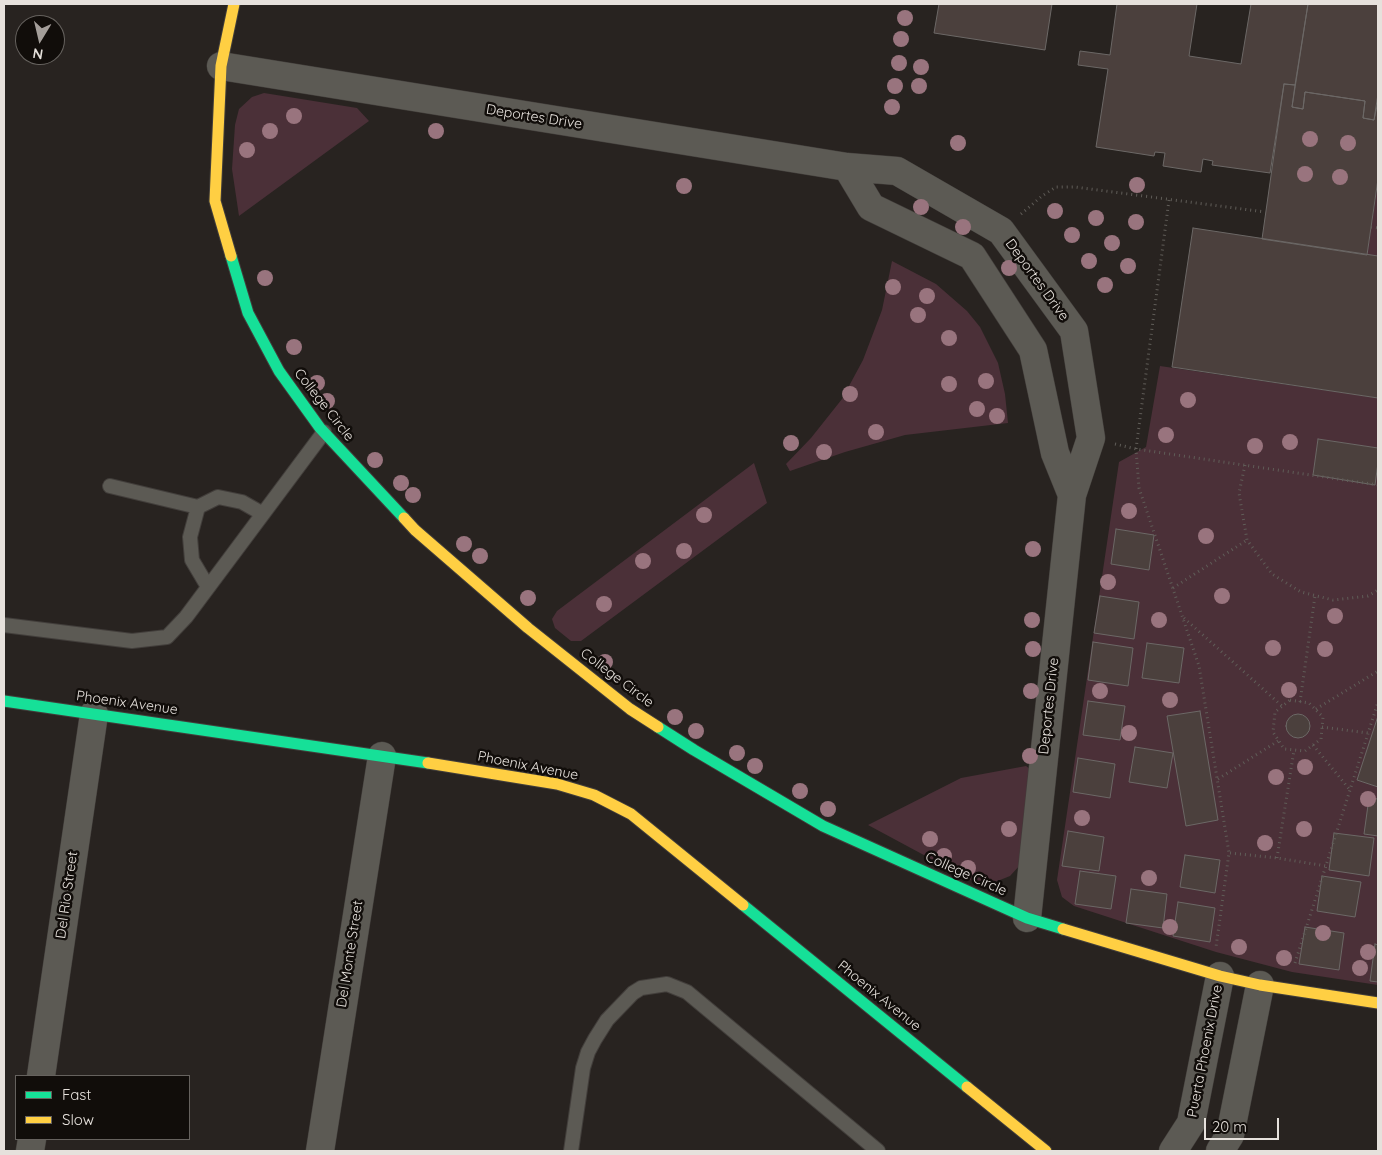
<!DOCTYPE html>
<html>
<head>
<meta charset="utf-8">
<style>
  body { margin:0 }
  #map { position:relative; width:1382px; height:1155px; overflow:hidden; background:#282320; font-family:Quicksand,sans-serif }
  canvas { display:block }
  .frame { position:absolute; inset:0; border:5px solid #e6e1dc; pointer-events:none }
  .legend { position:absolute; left:15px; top:1075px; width:175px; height:65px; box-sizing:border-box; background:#110d0a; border:1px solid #66625e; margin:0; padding:6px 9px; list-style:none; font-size:15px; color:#e6e1dc }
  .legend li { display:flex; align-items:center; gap:10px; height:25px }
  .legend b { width:25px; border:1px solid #66625e }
  .north { position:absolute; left:15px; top:15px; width:50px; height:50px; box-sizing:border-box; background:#110d0a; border:1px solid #66625e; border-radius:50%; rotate:189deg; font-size:14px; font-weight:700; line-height:20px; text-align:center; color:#e6e1dc }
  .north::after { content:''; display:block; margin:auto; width:18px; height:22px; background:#a49e9a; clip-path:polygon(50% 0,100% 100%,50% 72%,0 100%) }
  .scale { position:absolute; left:1204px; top:1118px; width:75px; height:22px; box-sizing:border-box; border:2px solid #e6e1dc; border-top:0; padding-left:6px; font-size:15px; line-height:18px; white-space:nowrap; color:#e6e1dc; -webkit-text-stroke:4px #110d0a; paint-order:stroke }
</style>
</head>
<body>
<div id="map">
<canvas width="1382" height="1155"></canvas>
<div class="frame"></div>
<ul class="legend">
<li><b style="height:6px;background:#16e098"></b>Fast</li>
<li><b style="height:6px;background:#ffcf43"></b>Slow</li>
</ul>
<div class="north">N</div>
<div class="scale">20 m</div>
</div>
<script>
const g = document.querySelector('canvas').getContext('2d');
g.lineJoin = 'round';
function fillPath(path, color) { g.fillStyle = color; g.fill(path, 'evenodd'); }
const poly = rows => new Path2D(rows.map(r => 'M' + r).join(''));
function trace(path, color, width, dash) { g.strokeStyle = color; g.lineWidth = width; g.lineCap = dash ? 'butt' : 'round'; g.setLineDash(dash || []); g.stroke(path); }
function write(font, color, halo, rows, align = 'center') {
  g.font = font + ' Quicksand,sans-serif'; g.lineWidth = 5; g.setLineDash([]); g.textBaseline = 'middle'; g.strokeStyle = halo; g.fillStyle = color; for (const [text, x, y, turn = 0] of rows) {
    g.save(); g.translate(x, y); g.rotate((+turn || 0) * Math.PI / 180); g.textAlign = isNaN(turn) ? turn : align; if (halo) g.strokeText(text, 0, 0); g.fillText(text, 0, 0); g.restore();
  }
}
fillPath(poly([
  [264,93,357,108,369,121,239,216,232,169,235,125,239,109,252,97],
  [1377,189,1378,189,1378,256,1367,255],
  [892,261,936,284,967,311,980,327,998,363,1005,394,1008,423,905,435,845,452,790,471,786,464,811,438,842,399,863,360,882,310],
  [1160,366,1378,398,1378,448,1318,439,1313,475,1375,485,1378,463,1378,985,1292,972,1216,952,1074,906,1062,897,1057,880,1119,462,1146,447],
  [754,463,767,503,581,641,571,641,555,628,552,619,557,611],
  [1026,766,1034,772,1021,864,1010,876,995,882,974,882,868,825,961,778]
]), '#4b3038');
const building = poly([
  [939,4,1052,4,1045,50,934,33,939,4],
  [1117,4,1197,4,1189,56,1241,64,1251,4,1308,4,1295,85,1284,84,1270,173,1212,165,1213,161,1203,159,1201,172,1163,166,1165,153,1155,152,1154,156,1096,147,1108,69,1078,65,1080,51,1110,55,1117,4],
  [1308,4,1378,4,1378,94,1374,120,1363,118,1365,101,1305,92,1303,109,1292,107,1308,4],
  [1284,84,1295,85,1292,107,1303,109,1305,92,1365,101,1363,118,1374,120,1378,101,1378,179,1367,255,1262,239,1284,84],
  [1193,228,1378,256,1378,398,1172,367,1193,228],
  [1318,439,1378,448,1378,463,1375,485,1313,475,1318,439],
  [1116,529,1154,535,1149,570,1111,564,1116,529],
  [1100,596,1139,602,1134,639,1094,633,1100,596],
  [1093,642,1133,648,1128,686,1088,680,1093,642],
  [1147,643,1184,648,1179,683,1142,678,1147,643],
  [1088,701,1125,706,1120,740,1083,735,1088,701],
  [1200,711,1218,820,1186,826,1167,716,1200,711],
  '1286 726a12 12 0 1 1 24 0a12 12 0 1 1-24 0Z',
  [1378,716,1378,787,1357,780,1378,716],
  [1135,747,1173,753,1167,788,1129,782,1135,747],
  [1078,758,1115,764,1110,798,1073,792,1078,758],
  [1369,798,1378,799,1378,836,1364,834,1369,798],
  [1068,831,1104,837,1099,871,1062,866,1068,831],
  [1334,833,1374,838,1369,876,1329,870,1334,833],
  [1185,855,1220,860,1215,893,1180,887,1185,855],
  [1080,871,1116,876,1111,909,1075,904,1080,871],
  [1322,876,1361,882,1355,917,1317,911,1322,876],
  [1131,889,1167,894,1163,928,1126,923,1131,889],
  [1178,902,1215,908,1210,942,1173,936,1178,902],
  [1305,927,1344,933,1339,970,1299,964,1305,927],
  [1375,944,1378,945,1378,982,1370,981,1375,944]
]);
fillPath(building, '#4b403d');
trace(building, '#6c6866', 1);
const lane = poly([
  [110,486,198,507],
  [208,587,192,560,190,537,198,507,218,497,242,502,263,514],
  [4,625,132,641,167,637,186,617,324,432],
  [571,1151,583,1068,588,1052,595,1039,607,1020,633,993,641,988,667,984,687,992,878,1151]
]);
const street = poly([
  [221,66,847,167,897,171,1001,231,1074,331,1091,438,1072,495,1027,918],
  [847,167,871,207,972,256,1033,350,1055,453,1072,495],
  [41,1076,94,714],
  [30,1151,32,1139],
  [320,1151,382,756],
  [1173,1151,1191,1123,1220,976],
  [1220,1151,1230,1135,1260,985]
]);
const fast = poly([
  [231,256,248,313,279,371,320,428,404,518],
  [4,701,428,763],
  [658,727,694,750,823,826,1027,918,1063,929],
  [743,905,967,1087]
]);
const slow = poly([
  [231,256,215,201,221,66,234,4],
  [404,518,415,530,528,628,630,709,658,727],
  [428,763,557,784,594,795,631,814,743,905],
  [1063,929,1220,976,1260,985,1378,1003],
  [967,1087,1046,1151]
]);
trace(lane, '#423e3b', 16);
trace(street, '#423e3b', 29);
trace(fast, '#423e3b', 13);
trace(slow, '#423e3b', 13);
trace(poly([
  [1169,200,1136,449,1139,488,1199,666,1229,853,1216,947],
  [1021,214,1042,196,1056,187,1075,187,1265,212],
  [1371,227,1378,228],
  [1115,444,1136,449,1378,485],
  [1245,465,1239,493,1247,540,1272,574,1301,592,1333,600,1368,596,1378,590],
  [1173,588,1247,540],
  [1184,618,1282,706],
  [1290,700,1309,703,1323,717,1321,739,1305,751,1284,749,1273,732,1275,712,1290,700],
  [1300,702,1315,596],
  [1316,709,1378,671],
  [1322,727,1368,733],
  [1313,745,1350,790],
  [1218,779,1278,741],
  [1230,853,1277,858,1326,866],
  [1277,858,1294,750],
  [1295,963,1378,702]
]), '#605d58', 3, [1, 4]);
trace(lane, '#5c5a54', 14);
trace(street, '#5c5a54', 28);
trace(fast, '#16e098', 11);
trace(slow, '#ffcf43', 11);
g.fillStyle = '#99747e';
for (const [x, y] of [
  [905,18],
  [901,39],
  [899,63],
  [921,67],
  [895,86],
  [919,86],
  [892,107],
  [294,116],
  [270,131],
  [436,131],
  [1310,139],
  [958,143],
  [1348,143],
  [247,150],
  [1305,174],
  [1340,177],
  [1137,185],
  [684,186],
  [921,207],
  [1055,211],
  [1096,218],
  [1136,222],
  [963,227],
  [1072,235],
  [1112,243],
  [1089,261],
  [1128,266],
  [1009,268],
  [265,278],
  [1105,285],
  [893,287],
  [927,296],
  [918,315],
  [949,338],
  [294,347],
  [986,381],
  [317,383],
  [949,384],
  [850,394],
  [1188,400],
  [327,401],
  [977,409],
  [997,416],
  [876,432],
  [1166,435],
  [1290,442],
  [791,443],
  [1255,446],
  [824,452],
  [375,460],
  [401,483],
  [413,495],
  [1129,511],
  [704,515],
  [1206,536],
  [464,544],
  [1033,549],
  [684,551],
  [480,556],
  [643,561],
  [1108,582],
  [1222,596],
  [528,598],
  [604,604],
  [1335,616],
  [1032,620],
  [1159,620],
  [1273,648],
  [1033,649],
  [1325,649],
  [605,662],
  [1289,690],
  [1031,691],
  [1100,691],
  [1170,700],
  [675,717],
  [696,731],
  [1129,733],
  [737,753],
  [1030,756],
  [755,766],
  [1305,767],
  [1276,777],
  [800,791],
  [1368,799],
  [828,809],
  [1082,818],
  [1009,829],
  [1304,829],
  [930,839],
  [1265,843],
  [944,856],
  [968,868],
  [1149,878],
  [1170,927],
  [1323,933],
  [1239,947],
  [1368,952],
  [1284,958],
  [1360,968]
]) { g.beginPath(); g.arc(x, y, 8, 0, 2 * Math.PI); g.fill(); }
write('14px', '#e6e1dc', '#110d0a', [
  ["Deportes Drive",534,117,9],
  ["Deportes Drive",1037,280,54],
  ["College Circle",324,405,52],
  ["College Circle",617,678,37],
  ["Phoenix Avenue",127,703,8],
  ["Deportes Drive",1049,706,-84],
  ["Phoenix Avenue",528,766,11],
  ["College Circle",966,874,24],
  ["Del Rio Street",67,895,-82],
  ["Del Monte Street",350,954,-81],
  ["Phoenix Avenue",879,996,39],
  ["Puerta Phoenix Drive",1205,1051,-79]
]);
</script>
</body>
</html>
